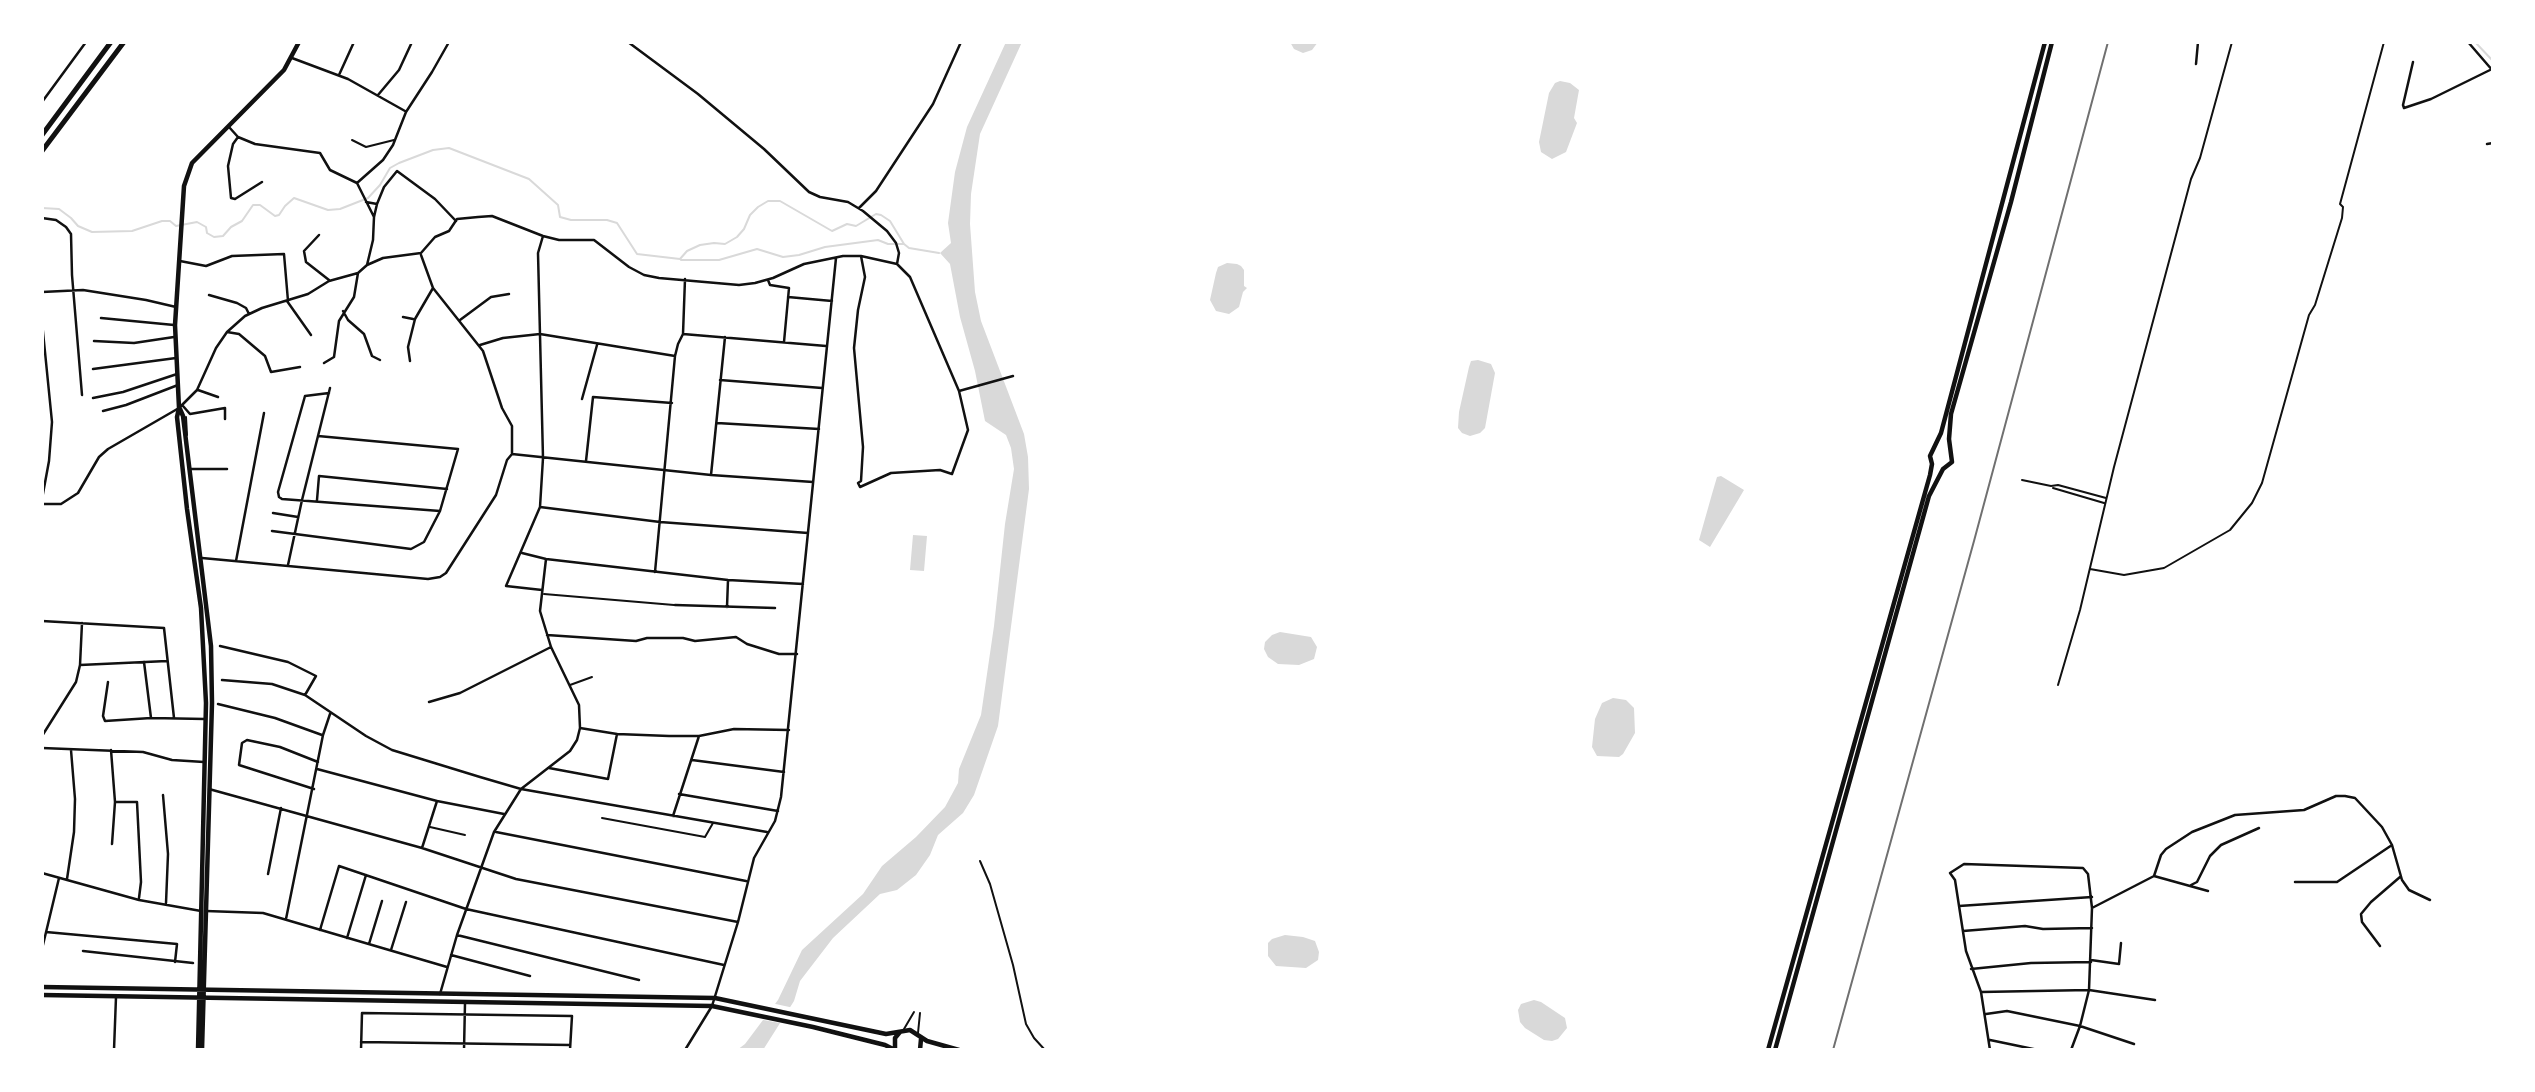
<!DOCTYPE html>
<html>
<head>
<meta charset="utf-8">
<style>
  body { margin:0 }
  #map { position:relative; width:2535px; height:1092px; overflow:hidden; background:#fff; font-family:"Roboto Condensed",sans-serif }
  canvas { display:block }
  .frame { position:absolute; inset:0; border:44px solid #fff; pointer-events:none }
</style>
</head>
<body>
<div id="map">
<canvas width="2535" height="1092"></canvas>
<div class="frame"></div>
</div>
<script>
const g = document.querySelector('canvas').getContext('2d');
g.lineJoin = 'round';
function fillPath(path, color) { g.fillStyle = color; g.fill(path, 'evenodd'); }
const poly = rows => new Path2D(rows.map(r => 'M' + r).join(''));
function trace(path, color, width, dash) { g.strokeStyle = color; g.lineWidth = width; g.lineCap = dash ? 'butt' : 'round'; g.setLineDash(dash || []); g.stroke(path); }
fillPath(poly([
  [1006,42,1022,42,980,134,971,194,970,224,975,292,981,321,1024,434,1028,457,1029,489,998,726,974,795,963,813,938,835,930,855,916,875,897,890,880,894,833,938,800,981,794,1001,763,1050,737,1050,745,1044,778,1000,802,950,863,894,882,866,916,837,945,807,958,783,959,769,981,715,994,626,1005,524,1014,469,1011,448,1006,435,985,421,975,371,960,317,950,264,940,253,951,243,948,223,955,172,967,127],
  [1290,42,1318,42,1312,50,1303,53,1294,49],
  [1560,81,1570,83,1579,90,1574,118,1577,123,1566,152,1552,159,1541,152,1539,142,1549,93,1555,83],
  [1227,263,1237,264,1241,266,1244,270,1244,286,1247,288,1243,292,1239,307,1229,314,1216,311,1210,300,1216,273,1218,267],
  [1478,360,1491,364,1495,373,1485,428,1480,433,1470,436,1462,433,1458,428,1459,412,1469,367,1471,361],
  [1721,476,1744,490,1710,547,1699,540,1712,494,1717,477],
  [913,535,927,536,924,571,910,570],
  [1280,632,1311,637,1317,647,1314,659,1299,665,1278,664,1268,657,1264,649,1265,642,1272,635],
  [1613,698,1626,700,1634,708,1635,733,1623,754,1619,757,1597,756,1592,747,1595,719,1602,703],
  [1285,935,1303,937,1315,941,1319,952,1318,960,1306,968,1276,966,1268,956,1268,943,1272,939],
  [1534,1000,1541,1002,1565,1018,1567,1028,1558,1039,1552,1041,1544,1040,1525,1028,1520,1022,1518,1010,1521,1004]
]), '#d9d9d9');
fillPath(poly([
  [771,1003,794,1008,785,1024,758,1019]
]), '#fff');
trace(poly([
  [2475,42,2493,61],
  [42,208,59,209,71,218,78,226,92,232,132,231,162,221,170,221,176,226,197,222,206,227,207,233,214,237,223,236,231,227,242,221,253,205,260,205,275,216,279,215,285,206,294,198,328,210,340,209,368,198,380,185,390,168,399,163,433,150,449,148,529,179,558,205,560,217,571,220,607,220,617,223,637,254,680,259,687,251,700,245,714,243,725,244,737,237,744,229,750,215,758,207,768,201,780,201,832,231,847,224,856,226,876,214,881,215,890,221,904,244,909,248,939,253],
  [681,260,719,260,757,249,783,257,799,255,825,247,878,240,888,244,904,244]
]), '#d9d9d9', 2);
trace(poly([
  [352,140,366,147,394,140],
  [186,417,187,435],
  [2022,480,2051,486,2058,485,2106,498],
  [2053,488,2104,503],
  [2090,569,2124,575,2164,568,2230,530,2252,503,2262,483,2309,315,2315,305,2342,218,2343,207,2340,204,2384,42],
  [544,594,674,605],
  [570,685,592,677],
  [2058,685,2080,610,2114,467,2191,179,2200,158,2232,42],
  [602,818,705,837,713,823],
  [430,827,465,835],
  [980,861,990,884,1013,965,1026,1024,1034,1038,1045,1050],
  [904,1029,914,1012],
  [918,1033,920,1013]
]), '#111', 2);
trace(poly([
  [628,42,698,94,764,149,809,192,820,197,848,202,863,211,887,231,896,243,899,253,897,264],
  [2468,42,2493,71],
  [292,58,348,79,405,111],
  [2413,62,2403,105,2404,108,2431,99,2490,70],
  [2196,64,2198,42],
  [339,75,354,42],
  [378,95,399,70,412,42],
  [42,102,86,42],
  [229,127,238,137,255,144,320,153,330,170,357,183,374,217,373,240,367,265],
  [238,137,233,144,228,166,231,198,235,199,262,182],
  [2487,144,2493,143],
  [357,183,383,160,393,145,406,112,432,72,449,42],
  [366,202,377,204,374,217],
  [377,204,384,187,397,171,435,199,456,221],
  [859,208,876,191,933,104,961,42],
  [42,218,56,220,66,227,71,234,72,275,82,395],
  [319,235,304,251,306,262,329,280],
  [421,255,433,288,483,351,502,408,512,426,512,454],
  [861,256,865,277,858,310,854,348,863,447,861,481,858,483,860,487,891,473,940,470,952,474,968,430,959,391],
  [180,261,206,266,232,256,284,254,288,301],
  [768,280,770,285,789,288,784,342],
  [42,292,83,290,146,300,176,307],
  [209,295,237,303,246,308,249,314],
  [788,297,832,301],
  [287,301,311,335],
  [343,311,348,320,364,334,372,356,380,360],
  [403,317,413,319],
  [101,318,174,325],
  [460,320,491,297,509,294],
  [42,322,52,422,49,461,42,499],
  [227,332,239,334,265,356,271,372,300,367],
  [683,334,826,346],
  [94,341,134,343,174,337],
  [480,345,503,338,540,334,675,356],
  [410,361,408,347,415,319,433,288],
  [324,363,334,357,339,321,354,297,358,273],
  [93,369,176,358],
  [720,380,822,388],
  [198,390,218,397],
  [329,393,305,396,278,492,279,497,282,499,440,511],
  [93,398,123,392,177,374],
  [582,399,597,345],
  [183,406,190,414,225,408,225,419],
  [103,411,126,405,178,385],
  [717,423,819,429],
  [586,461,593,397,672,403],
  [189,469,227,469],
  [711,475,725,337],
  [317,500,319,476,447,489],
  [42,504,61,504,78,493,99,457,108,449,179,408,197,390,216,348,227,332,245,316,262,308,308,294,329,281,358,273,367,265,383,258,421,253,435,237,449,231,457,219,478,217,492,216,543,236,559,240,594,240,629,267,644,275,659,278,739,285,755,283,773,278,804,264,843,256,861,256,897,264,910,277,959,391,1013,376],
  [540,507,660,522,808,533],
  [273,513,298,517],
  [272,531,411,549,424,542,440,511,458,449,318,436],
  [522,553,546,559,728,580,803,584],
  [202,558,428,579,440,577,446,573,496,495,507,460,512,454,711,475,813,482],
  [236,561,264,413],
  [288,565,302,500,330,388],
  [655,572,675,356,678,344,683,334,685,279],
  [542,590,506,586,540,507,543,458,538,253,543,236],
  [675,605,775,608],
  [727,607,728,580],
  [42,621,164,628,174,718],
  [547,635,636,641,647,638,683,638,695,641,736,637,747,644,779,654,797,654],
  [220,646,288,662,316,676,305,695],
  [144,662,151,718],
  [80,665,167,661],
  [222,680,272,684,305,695,366,736,392,750,480,777,521,789,767,832],
  [108,682,103,716,105,721,151,718,205,719],
  [429,702,460,693,551,647],
  [218,704,275,718,322,735],
  [580,728,617,734,669,736,699,736,734,729,789,730],
  [42,736,76,682,80,665,82,623],
  [42,748,143,752,172,760,204,762],
  [111,750,115,802,112,844],
  [692,760,784,772],
  [549,768,608,779,617,734],
  [317,769,437,801,504,814],
  [209,789,422,848,516,879,738,922],
  [314,789,239,765,242,743,247,740,280,747,318,762],
  [679,794,778,811],
  [163,795,168,854,166,903],
  [115,802,137,802,141,882,139,898],
  [673,816,699,736],
  [496,832,746,881],
  [422,848,437,801],
  [42,873,139,900,201,911],
  [268,874,281,808],
  [2154,876,2161,855,2166,849,2192,832,2235,815,2304,810,2336,796,2345,796,2355,798,2382,827,2392,845,2402,880,2409,890,2430,900],
  [67,879,74,832,75,799,71,750],
  [2295,882,2337,882,2392,845],
  [2191,885,2197,882,2210,856,2221,845,2259,828],
  [1959,906,2092,897],
  [2092,908,2154,876,2208,891],
  [206,911,263,913,447,967],
  [286,919,323,735,330,714],
  [320,930,339,866,466,909,724,965],
  [1963,931,2025,926,2043,929,2092,928],
  [46,932,177,944,175,962],
  [457,935,639,980],
  [347,938,366,875],
  [369,944,382,901],
  [2380,946,2362,922,2361,914,2371,902,2400,877],
  [42,949,59,878],
  [391,950,406,902],
  [83,951,193,963],
  [451,955,530,976],
  [2091,960,2119,964,2121,943],
  [1971,969,2031,963,2091,962],
  [1981,992,2089,990,2155,1000],
  [440,994,457,935,494,832,521,789,570,751,577,740,580,728,579,705,551,647,540,611,546,559],
  [1986,1014,2007,1011,2080,1026,2134,1044],
  [1990,1040,2038,1050],
  [361,1042,570,1045],
  [114,1050,116,997],
  [361,1050,362,1013,572,1016,570,1050],
  [464,1050,465,1003],
  [649,1050,652,1050],
  [685,1050,712,1006,738,922,754,858,775,821,781,797,836,258],
  [1990,1050,1981,992,1966,951,1955,880,1950,873,1964,864,2083,868,2088,874,2092,908,2089,990,2080,1026,2071,1050]
]), '#111', 2.5);
trace(poly([
  [180,409,183,416,211,646,212,703,202,1050],
  [42,987,715,998,886,1034,910,1030,927,1041,959,1050],
  [42,995,712,1006,813,1027,885,1045,895,1050],
  [895,1049,895,1038,900,1032],
  [198,1050,206,703,201,608,187,509,177,417,179,408,175,325,184,186,192,163,284,70,299,42],
  [920,1050,921,1039],
  [1768,1050,1930,475,1932,464,1930,456,1941,433,2045,42],
  [1775,1050,1929,496,1943,469,1952,462,1949,439,1951,414,2011,202,2052,42]
]), '#111', 4.5);
trace(poly([
  [42,135,111,42],
  [42,151,124,42]
]), '#111', 5);
trace(poly([
  [1833,1050,1974,541,2108,42]
]), '#707070', 2);
</script>
</body>
</html>
